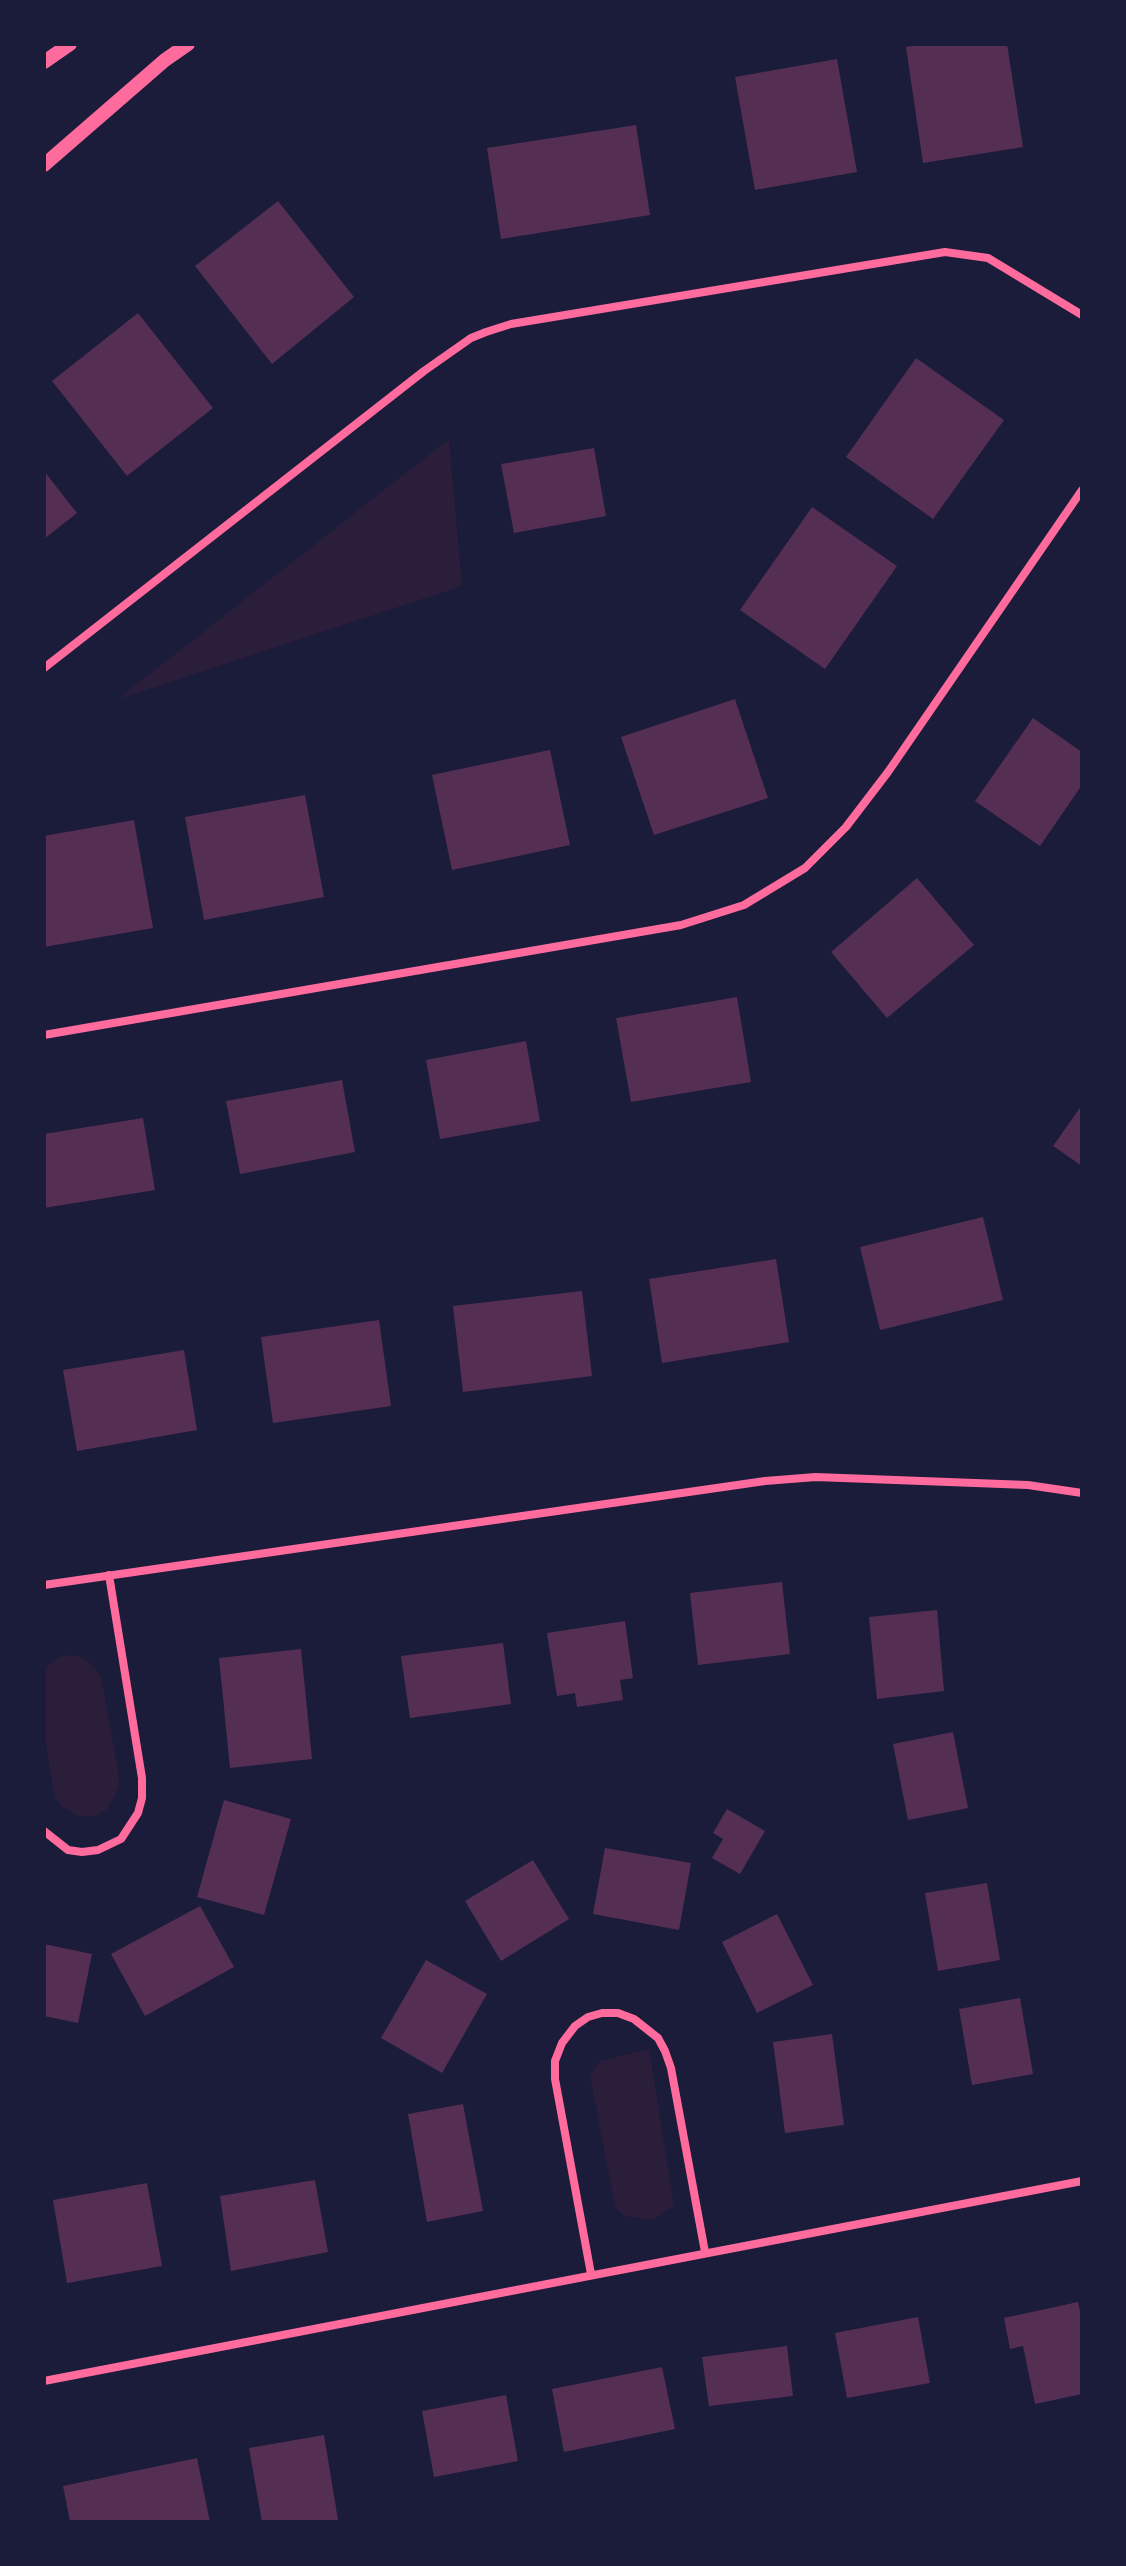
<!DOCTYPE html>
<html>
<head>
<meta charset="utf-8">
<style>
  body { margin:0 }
  #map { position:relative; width:1126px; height:2566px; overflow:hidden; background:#1b1b3a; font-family:"Roboto Condensed",sans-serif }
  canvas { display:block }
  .frame { position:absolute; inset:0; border:46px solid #1b1b3a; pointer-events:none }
</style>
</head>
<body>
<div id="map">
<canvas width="1126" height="2566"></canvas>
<div class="frame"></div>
</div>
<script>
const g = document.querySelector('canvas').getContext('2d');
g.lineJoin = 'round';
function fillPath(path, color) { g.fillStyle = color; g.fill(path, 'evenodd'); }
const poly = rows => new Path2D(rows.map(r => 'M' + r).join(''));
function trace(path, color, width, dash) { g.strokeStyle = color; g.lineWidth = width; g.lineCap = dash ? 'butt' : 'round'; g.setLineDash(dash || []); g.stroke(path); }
fillPath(poly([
  [449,438,462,586,118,699,449,439],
  [71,1655,81,1657,92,1665,101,1676,118,1770,119,1786,114,1798,107,1809,96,1816,78,1816,61,1806,55,1796,44,1735,44,1668,59,1657],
  [649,2049,674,2205,653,2220,625,2216,615,2207,590,2075,600,2061]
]), '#2a1e3b');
fillPath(poly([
  [925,44,1007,44,1023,147,923,163,906,47],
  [837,59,857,172,755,190,735,77],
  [636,125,650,215,501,239,487,148],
  [278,201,354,297,272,364,195,266],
  [138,313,213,408,127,476,52,381],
  [916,358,1004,420,933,519,846,457],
  [594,448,606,516,514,533,501,464],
  [44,471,77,513,44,539],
  [812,507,897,566,825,669,740,610],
  [735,699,768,798,654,835,621,737],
  [1033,718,1082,752,1082,785,1040,846,975,801],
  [550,750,570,845,452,870,432,775],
  [305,795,324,897,204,920,185,817],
  [134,820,153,928,44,947,44,836],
  [917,878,974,945,887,1018,831,952],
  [737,997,751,1082,631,1102,616,1018],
  [526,1041,540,1121,440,1139,426,1060],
  [342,1080,355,1152,240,1174,226,1101],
  [1082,1105,1082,1166,1053,1146],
  [143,1118,155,1190,44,1208,44,1134],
  [983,1217,1003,1300,880,1330,860,1247],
  [776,1259,789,1342,662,1363,649,1279],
  [582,1291,592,1376,463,1392,453,1306],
  [379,1320,391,1406,273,1423,261,1337],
  [184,1350,197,1430,77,1451,63,1370],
  [782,1582,790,1654,698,1665,690,1593],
  [937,1610,944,1691,877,1699,869,1617],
  [625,1621,633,1678,620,1680,623,1700,577,1707,575,1693,557,1696,547,1633],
  [503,1643,511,1704,410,1718,401,1656],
  [301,1649,312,1759,230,1768,219,1658],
  [953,1732,968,1808,908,1820,893,1744],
  [224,1800,291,1819,264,1915,197,1897],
  [727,1809,765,1831,740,1874,712,1858,723,1839,713,1833],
  [605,1848,691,1863,679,1930,593,1914],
  [533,1860,569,1919,501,1961,465,1901],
  [987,1883,1000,1960,938,1971,925,1893],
  [200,1906,234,1967,145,2016,111,1954],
  [777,1914,813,1985,757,2013,722,1942],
  [44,1944,92,1954,78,2023,44,2016],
  [426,1960,487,1994,442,2073,381,2038],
  [1020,1998,1033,2074,972,2085,959,2009],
  [832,2034,844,2125,785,2133,773,2042],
  [463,2104,483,2211,427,2222,408,2114],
  [315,2180,328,2252,231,2271,220,2196],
  [147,2183,162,2266,67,2283,53,2200],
  [1078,2302,1082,2322,1082,2394,1035,2404,1023,2346,1010,2349,1004,2318],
  [918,2317,930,2383,847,2398,835,2333],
  [787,2346,793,2396,709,2406,702,2357],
  [662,2367,675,2429,564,2452,552,2389],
  [506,2395,518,2461,434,2477,422,2411],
  [324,2435,338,2520,262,2522,249,2448],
  [197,2458,210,2522,70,2522,63,2486]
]), '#542f53');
trace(poly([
  [44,668,424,371,471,338,486,332,511,324,945,252,988,258,1082,315],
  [44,1035,681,925,744,905,805,868,846,827,888,772,1082,490],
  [44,1585,765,1481,816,1477,1028,1485,1082,1493],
  [44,1831,68,1850,82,1852,98,1850,121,1839,138,1813,142,1798,142,1778,109,1575],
  [591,2274,555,2079,555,2061,562,2043,575,2026,588,2017,602,2013,618,2013,634,2019,658,2038,665,2051,671,2068,705,2252],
  [44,2381,1082,2181]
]), '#ff6b9d', 8);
trace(poly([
  [44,62,70,44],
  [44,165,165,60,188,44]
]), '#ff6b9d', 14);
</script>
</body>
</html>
